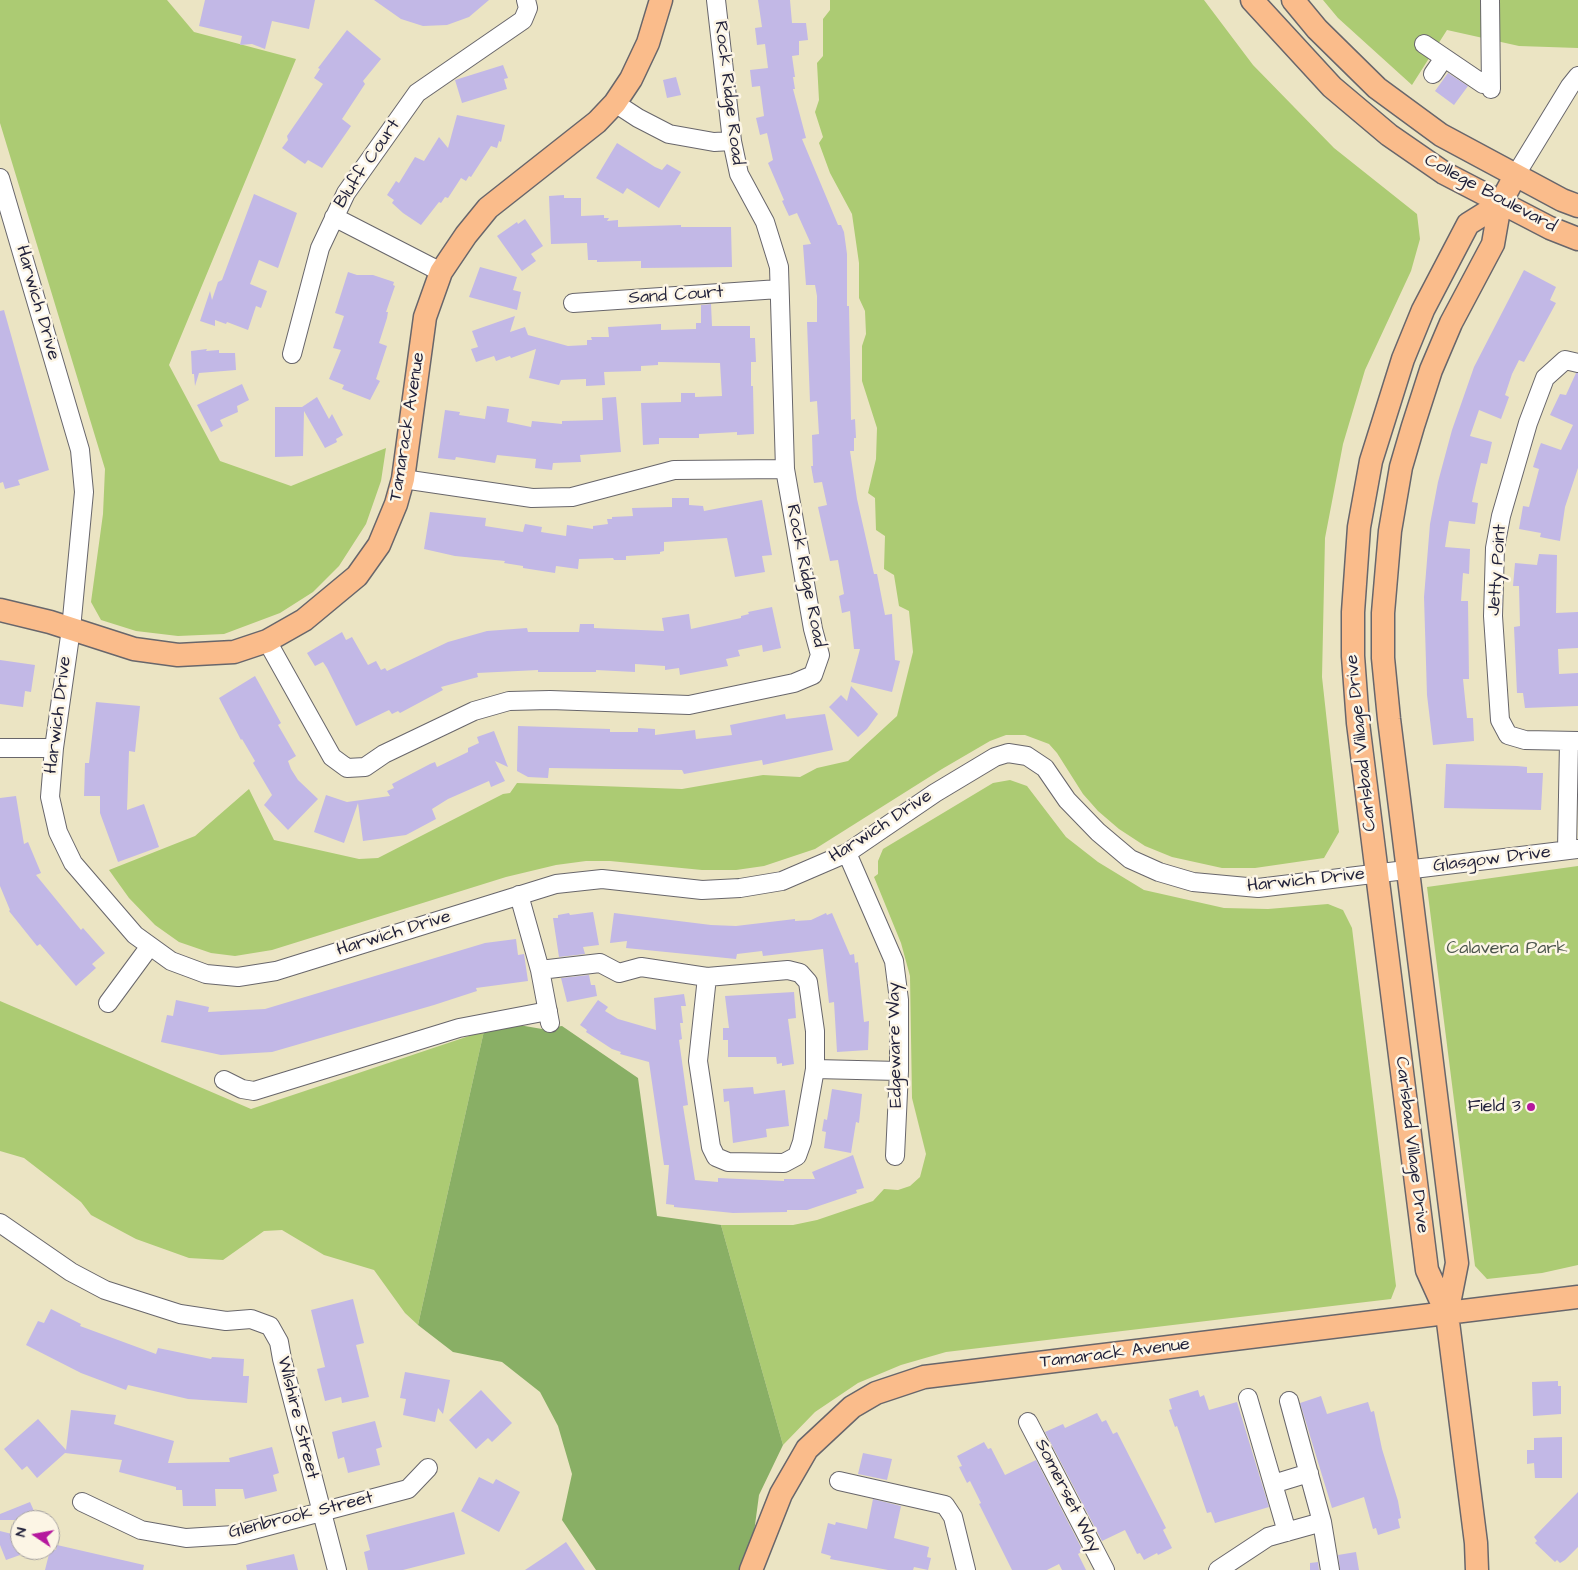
<!DOCTYPE html>
<html>
<head>
<meta charset="utf-8">
<style>
  body { margin:0 }
  #map { position:relative; width:1578px; height:1570px; overflow:hidden; background:#ebe4c3; font-family:"Architects Daughter",sans-serif }
  canvas { display:block }
  .north { position:absolute; left:10px; top:1510px; width:50px; height:50px; box-sizing:border-box; background:#fcf5e5; border:1px solid #a5a1a1; border-radius:50%; rotate:282deg; font-size:14px; font-weight:700; line-height:20px; text-align:center; color:#22223b }
  .north::after { content:''; display:block; margin:auto; width:18px; height:22px; background:#b5179e; clip-path:polygon(50% 0,100% 100%,50% 72%,0 100%) }
</style>
</head>
<body>
<div id="map">
<canvas width="1578" height="1570"></canvas>
<div class="north">N</div>
</div>
<script>
const g = document.querySelector('canvas').getContext('2d');
g.lineJoin = 'round';
function fillPath(path, color) { g.fillStyle = color; g.fill(path, 'evenodd'); }
const poly = rows => new Path2D(rows.map(r => 'M' + r).join(''));
function trace(path, color, width, dash) { g.strokeStyle = color; g.lineWidth = width; g.lineCap = dash ? 'butt' : 'round'; g.setLineDash(dash || []); g.stroke(path); }
function write(font, color, halo, rows, align = 'center') {
  g.font = font + ' "Architects Daughter",sans-serif'; g.lineWidth = 5; g.setLineDash([]); g.textBaseline = 'middle'; g.strokeStyle = halo; g.fillStyle = color; for (const [text, x, y, turn = 0] of rows) {
    g.save(); g.translate(x, y); g.rotate((+turn || 0) * Math.PI / 180); g.textAlign = isNaN(turn) ? turn : align; if (halo) g.strokeText(text, 0, 0); g.fillText(text, 0, 0); g.restore();
  }
}
fillPath(poly([
  [0,0,167,0,194,32,296,59,169,365,220,461,291,486,386,448,381,481,366,524,339,566,313,592,280,613,224,634,178,636,136,631,101,620,91,602,103,514,105,469,0,123],
  [830,0,1204,0,1253,65,1334,148,1417,214,1420,239,1411,271,1365,370,1343,444,1325,538,1322,677,1339,832,1324,858,1255,868,1222,868,1172,857,1145,846,1119,829,1098,811,1083,794,1057,753,1049,744,1025,735,1006,735,990,741,942,769,815,849,764,866,736,870,702,870,610,861,586,861,556,865,506,877,272,950,235,956,211,953,179,942,155,925,129,898,109,870,195,836,249,789,274,840,359,859,378,858,503,794,510,793,517,783,682,789,763,775,800,777,817,768,848,761,897,716,913,652,909,611,899,606,894,575,884,569,885,536,876,530,875,498,868,493,876,459,877,428,862,381,862,346,866,334,865,311,859,298,859,263,852,214,830,173,819,143,823,137,815,112,819,100,817,63,823,56,823,19,830,10],
  [1323,0,1578,0,1578,48,1519,46,1447,30,1412,85,1338,18],
  [1010,780,1027,786,1066,837,1098,862,1144,890,1224,908,1268,909,1328,904,1343,910,1352,928,1396,1286,1391,1299,946,1352,901,1365,858,1383,815,1412,783,1445,721,1225,793,1225,817,1220,873,1201,884,1189,898,1190,910,1186,920,1177,926,1154,912,1098,910,976,901,943,874,877,878,874,878,861,883,849,993,783],
  [1578,866,1578,1265,1542,1273,1487,1279,1475,1266,1427,887],
  [0,1001,251,1109,484,1031,418,1325,405,1313,374,1270,324,1255,282,1230,264,1231,223,1260,189,1258,136,1239,91,1215,81,1202,24,1158,0,1151]
]), '#accb73');
fillPath(poly([
  [519,1025,542,1029,562,1026,638,1078,657,1216,721,1225,783,1445,759,1495,749,1570,596,1570,562,1520,572,1474,558,1426,540,1392,502,1362,453,1352,418,1325,484,1031]
]), '#89af65');
fillPath(poly([
  [205,0,315,0,309,29,272,21,265,49,252,44,240,45,242,36,199,26],
  [374,0,489,0,469,17,447,25,423,26,401,19],
  [758,0,790,0,792,23,806,23,808,40,799,41,799,55,792,56,795,77,793,77,795,89,793,89,806,138,802,139,838,225,841,225,844,232,847,254,847,306,849,306,851,420,855,419,856,438,854,438,854,451,850,451,857,499,874,574,877,574,885,615,892,614,895,660,900,661,892,692,851,682,860,649,854,649,850,611,842,613,839,596,844,594,838,560,830,561,818,507,827,505,822,482,814,483,811,466,813,466,812,435,819,434,817,401,810,402,807,322,817,322,817,296,815,285,806,285,803,245,811,244,797,213,789,216,782,201,784,200,768,163,773,160,767,133,760,135,756,118,764,116,760,86,752,87,750,70,768,68,765,44,757,45,755,28,762,27],
  [347,30,381,59,363,81,365,84,342,119,351,126,322,168,308,160,305,164,282,148,288,140,287,136,323,84,314,78,320,69,318,68],
  [503,65,508,78,504,79,507,89,462,103,455,80],
  [1448,73,1468,86,1454,105,1435,91],
  [676,77,681,95,667,98,663,80],
  [457,115,505,125,501,142,499,141,497,148,491,146,471,177,469,176,466,181,461,178,448,198,445,197,441,203,439,202,421,225,403,213,392,203,394,200,387,195,396,181,399,183,415,157,424,161,439,137,448,148],
  [617,143,655,167,662,170,667,164,681,172,659,208,627,188,623,194,596,178],
  [254,194,297,213,278,268,259,260,250,284,267,291,261,308,256,306,248,330,227,322,226,324,215,320,215,326,200,321,210,291,212,300,218,282,222,280],
  [564,195,564,198,581,198,581,216,604,215,604,218,609,218,607,221,618,220,618,227,681,225,681,227,731,227,732,267,641,268,641,261,597,262,597,260,588,260,587,243,551,244,549,196],
  [525,219,543,246,531,254,536,261,522,271,497,236,517,222,518,224],
  [480,267,517,277,513,290,521,292,517,310,469,297],
  [1524,270,1556,287,1550,300,1556,303,1524,362,1519,360,1512,374,1505,395,1509,397,1501,419,1479,410,1470,436,1492,442,1487,464,1481,463,1475,488,1472,502,1478,503,1475,524,1449,521,1445,547,1470,549,1469,574,1463,573,1461,601,1468,601,1469,679,1463,679,1467,718,1473,718,1474,741,1433,745,1427,695,1424,597,1430,524,1438,482,1452,430,1474,367],
  [348,272,357,275,373,275,394,282,393,285,395,286,386,312,388,312,387,318,379,343,387,346,376,379,380,381,370,400,342,389,344,385,329,379,341,350,333,348,344,316,335,313],
  [711,304,712,326,750,326,750,338,755,338,756,362,751,362,751,386,753,386,754,434,737,435,737,432,699,434,699,438,659,438,659,444,643,445,641,403,681,402,681,393,695,393,695,397,722,396,720,363,658,362,658,365,641,366,641,371,604,372,605,385,586,386,586,379,561,380,559,385,529,378,536,349,511,358,510,356,496,361,494,356,476,362,471,349,478,347,472,331,515,316,510,332,525,327,528,335,568,346,587,345,587,340,592,340,591,337,609,337,608,327,661,324,661,330,696,329,696,323,701,323,701,305],
  [4,310,49,470,18,480,20,485,5,489,3,482,0,483,0,311],
  [207,349,206,351,219,350,219,353,235,353,236,370,199,373,195,386,194,374,192,374,191,351],
  [1576,373,1578,373,1578,468,1565,507,1560,541,1540,537,1541,533,1519,529,1523,506,1529,507,1539,469,1533,467,1539,448,1541,443,1561,450,1573,425,1550,415,1560,394,1566,395],
  [242,384,249,400,237,406,238,412,220,420,223,426,211,432,197,405],
  [317,397,329,419,332,414,343,435,336,439,337,442,325,448,304,411,303,456,275,457,275,407,302,407],
  [616,397,621,452,580,455,581,462,553,463,552,470,535,468,536,459,497,455,495,463,456,457,455,460,438,458,445,410,460,412,459,415,485,419,487,406,509,409,507,422,531,427,532,421,562,424,562,421,603,420,602,398],
  [672,498,689,498,689,505,703,506,704,511,762,500,772,555,762,556,765,572,735,577,727,538,664,542,664,551,660,552,660,554,626,556,626,560,614,560,613,558,579,559,578,569,556,566,555,573,523,568,523,566,504,563,505,561,455,556,424,549,430,512,486,518,485,526,523,532,525,524,542,527,541,532,566,536,567,525,593,529,593,526,608,524,607,519,612,519,612,517,633,516,632,508,672,507],
  [1539,554,1557,555,1556,613,1578,612,1578,648,1558,649,1559,674,1578,673,1578,706,1525,708,1523,693,1517,693,1514,627,1520,626,1519,586,1513,586,1515,563,1537,565],
  [772,607,781,648,763,652,762,645,738,650,740,656,726,659,728,666,680,675,679,668,665,670,665,666,635,664,635,672,596,670,596,672,538,672,538,670,477,673,478,677,441,687,443,690,400,713,398,711,392,714,389,710,356,726,327,668,323,662,315,666,307,653,342,632,346,640,352,637,368,665,376,661,381,670,385,668,387,671,448,642,487,631,527,628,528,632,579,632,580,624,594,624,594,628,664,631,662,618,689,614,691,629,741,618,741,616,749,614,748,612],
  [0,660,35,665,31,692,25,691,23,707,0,704],
  [255,676,281,723,278,725,296,756,288,761,291,769,298,780,318,799,288,830,264,805,272,795,253,763,255,761,242,739,241,740,219,698],
  [851,686,878,714,867,729,858,737,829,707,841,695,847,701],
  [96,702,140,706,135,752,129,751,127,810,144,804,159,847,118,862,100,813,100,796,84,796,85,763,89,763],
  [785,714,786,719,825,714,833,750,763,765,762,760,684,774,682,770,549,768,548,778,528,777,517,771,518,726,610,729,610,732,638,732,638,728,655,729,655,735,695,730,696,739,732,735,730,725],
  [494,731,508,767,495,761,505,781,491,787,489,781,448,799,432,809,436,819,406,835,363,841,358,803,344,843,314,832,326,795,347,802,390,796,387,791,394,788,392,784,430,764,435,762,437,767,468,752,468,748,479,743,477,737],
  [1446,764,1517,766,1527,767,1527,773,1543,773,1541,810,1444,808],
  [16,796,24,844,28,842,41,873,36,875,81,930,83,928,105,953,92,964,96,968,76,986,40,944,37,946,9,911,10,910,0,886,0,798],
  [593,912,599,945,583,947,585,954,559,957,553,918,558,918,558,915,569,913,570,915],
  [614,913,711,925,736,926,795,919,795,921,811,920,826,913,827,915,832,913,850,955,854,954,855,963,858,962,864,1022,869,1021,868,1050,837,1052,834,1002,829,1003,823,949,763,956,762,951,737,954,736,959,626,948,627,941,610,943],
  [516,939,518,955,524,954,528,981,476,988,477,991,434,1005,272,1052,221,1055,161,1042,167,1015,173,1016,176,1000,209,1007,208,1012,265,1009,485,943],
  [589,975,591,985,595,985,597,996,567,1002,561,978],
  [794,992,796,1018,788,1019,794,1064,782,1066,782,1063,777,1064,776,1057,728,1057,728,1040,723,1040,723,1028,729,1028,725,996],
  [684,994,686,1006,681,1006,683,1023,680,1023,682,1039,679,1040,688,1105,683,1106,695,1180,718,1182,718,1178,784,1181,784,1179,815,1179,812,1172,853,1155,864,1188,856,1190,857,1193,807,1210,787,1210,787,1212,733,1213,674,1207,674,1205,666,1204,669,1165,664,1165,649,1062,620,1054,621,1052,612,1049,586,1032,587,1030,580,1025,598,1000,608,1007,605,1011,618,1019,656,1030,654,998],
  [753,1087,754,1094,785,1090,789,1126,766,1129,767,1137,733,1143,729,1101,724,1102,723,1089],
  [832,1089,862,1094,859,1123,856,1122,851,1153,824,1148,826,1132,822,1131,824,1119,827,1120],
  [353,1299,364,1343,356,1345,369,1397,342,1403,341,1397,325,1401,317,1369,325,1367,311,1310],
  [51,1309,81,1324,80,1326,156,1354,158,1348,211,1359,212,1357,244,1359,243,1376,249,1376,247,1403,188,1399,128,1385,126,1390,81,1373,26,1345,38,1321,44,1323],
  [405,1372,450,1380,443,1414,438,1408,435,1422,403,1415,406,1399,400,1398],
  [1558,1381,1558,1386,1561,1386,1561,1414,1533,1416,1532,1382],
  [481,1390,512,1423,492,1442,488,1438,476,1449,449,1420],
  [1198,1390,1200,1397,1204,1395,1209,1410,1237,1402,1269,1507,1215,1523,1211,1512,1207,1513,1177,1426,1175,1427,1169,1410,1172,1409,1169,1399],
  [1321,1396,1327,1414,1368,1402,1371,1412,1374,1411,1382,1449,1398,1501,1401,1518,1398,1519,1400,1528,1378,1535,1376,1528,1373,1529,1364,1497,1332,1508,1300,1403],
  [71,1410,116,1415,114,1424,174,1441,168,1463,230,1462,229,1458,272,1447,279,1473,273,1475,277,1491,245,1499,243,1489,215,1489,216,1506,183,1506,182,1490,176,1490,176,1487,119,1472,122,1460,65,1453,37,1478,27,1466,22,1470,4,1449,38,1419,66,1450],
  [1097,1413,1102,1422,1106,1420,1113,1434,1117,1432,1166,1528,1163,1530,1172,1548,1158,1555,1157,1553,1144,1560,1140,1553,1137,1554,1125,1530,1102,1541,1045,1432,1063,1424,1065,1428],
  [375,1421,382,1447,376,1449,380,1465,348,1473,344,1457,338,1459,332,1432],
  [1562,1437,1562,1478,1535,1478,1534,1463,1527,1464,1527,1450,1534,1450,1534,1438],
  [984,1442,988,1449,991,1448,1005,1475,1036,1460,1083,1551,1078,1554,1086,1570,1062,1570,1059,1564,1047,1570,1012,1570,979,1504,981,1503,970,1481,967,1483,959,1467,962,1466,957,1456],
  [863,1453,892,1459,887,1480,858,1474],
  [479,1477,493,1484,496,1479,520,1492,499,1532,461,1511],
  [1578,1492,1578,1547,1565,1560,1560,1563,1557,1560,1555,1562,1535,1543,1537,1541,1534,1537],
  [873,1499,901,1506,894,1538,929,1547,927,1557,931,1558,928,1570,914,1567,913,1570,888,1570,830,1559,831,1556,821,1553,828,1523,835,1525,836,1522,867,1529],
  [30,1502,38,1520,0,1520,0,1514],
  [454,1512,465,1554,403,1570,368,1570,364,1552,370,1550,366,1535],
  [0,1531,20,1536,20,1555,6,1560,0,1545],
  [566,1542,585,1570,525,1570,549,1554],
  [57,1545,144,1565,143,1570,45,1570,50,1550,56,1550],
  [1356,1552,1359,1570,1340,1570,1338,1555],
  [294,1554,298,1570,247,1570,246,1565],
  [1318,1562,1319,1570,1310,1570,1310,1563]
]), '#c2b8e6');
const minor = poly([
  [1490,0,1491,89],
  [1424,44,1483,84],
  [1433,74,1444,58],
  [615,103,638,118,669,134,714,142,732,141],
  [1515,176,1570,86,1578,76],
  [0,178,80,450,84,492,71,629,54,748,50,797,58,832,73,863,135,935,171,961,206,974,238,977,276,971,556,884,602,879,702,890,740,888,782,881,847,853,935,793,995,757,1008,753,1027,756,1045,768,1067,800,1098,832,1130,859,1159,872,1193,882,1258,888,1578,849],
  [334,217,441,272],
  [573,303,779,289],
  [292,354,320,248,346,193,417,93,523,20,528,8,526,0],
  [1578,363,1565,360,1545,378,1528,423,1501,516,1495,548,1493,616,1500,720,1508,735,1525,740,1578,741],
  [403,479,532,498,572,497,674,470,785,469],
  [267,641,332,757,347,768,365,767,384,754,474,711,509,701,550,700,689,705,794,683,813,675,820,655,813,629,785,469,779,267,765,222,739,174,732,141,716,0],
  [0,748,54,748],
  [1567,850,1569,742],
  [847,853,894,961,899,1000,899,1071,895,1156],
  [519,895,540,970,550,1023],
  [540,970,600,963,619,973,641,967,707,977,788,970,800,973,808,982,815,1031,815,1069,802,1142,797,1156,784,1163,728,1162,716,1157,711,1147,698,1061,707,977],
  [108,1003,150,946],
  [815,1069,899,1071],
  [224,1080,242,1089,254,1091,459,1028,548,1011],
  [0,1223,71,1272,105,1290,180,1314,226,1321,251,1319,270,1326,279,1342,282,1359,337,1570],
  [1248,1398,1287,1532],
  [1289,1401,1322,1522,1330,1570],
  [1028,1422,1105,1570],
  [839,1481,945,1505,953,1517,966,1570],
  [1273,1484,1309,1473],
  [82,1502,141,1530,186,1538,234,1535,408,1489,428,1468],
  [1218,1570,1268,1537,1322,1522]
]);
const major = poly([
  [1252,0,1332,87,1389,135,1444,173,1550,228,1578,239],
  [1293,0,1317,29,1377,88,1441,135,1562,200,1578,206],
  [0,610,50,622,134,649,178,655,234,652,267,641,304,620,357,576,379,545,396,504,403,479,425,317,441,272,466,235,488,208,597,122,615,103,631,79,648,43,661,0],
  [1447,1314,1457,1263,1389,719,1383,658,1383,613,1390,531,1401,467,1413,426,1431,370,1451,323,1493,244,1500,204,1515,176],
  [751,1570,781,1494,807,1449,852,1407,876,1393,924,1377,1578,1297],
  [1477,1570,1476,1543,1447,1314,1427,1270,1358,723,1353,656,1353,612,1359,527,1371,461,1403,359,1423,310,1468,224,1500,204]
]);
trace(minor, '#68666b', 20);
trace(major, '#68666b', 25);
trace(minor, '#fff', 18);
trace(major, '#fabc8b', 22);
for (const [x, y, r, color] of [
  [1531,1107,5,"#b5179e"]
]) { const dot = new Path2D(); dot.arc(x, y, r, 0, 2 * Math.PI); g.fillStyle = color; g.fill(dot); trace(dot, '#fcf5e5', 2); }
write('18px', '#22223b', '#fcf5e5', [
  ["Rock Ridge Road",728,93,83],
  ["Bluff Court",368,164,-56],
  ["College Boulevard",1490,194,28],
  ["Sand Court",676,296,-4],
  ["Harwich Drive",37,303,74],
  ["Tamarack Avenue",408,427,-81],
  ["Jetty Point",1498,570,-86],
  ["Rock Ridge Road",805,576,79],
  ["Harwich Drive",59,715,-83],
  ["Carlsbad Village Drive",1362,743,-96],
  ["Harwich Drive",881,827,-33],
  ["Glasgow Drive",1492,860,-7],
  ["Harwich Drive",1306,881,-6],
  ["Harwich Drive",394,934,-17],
  ["Edgeware Way",896,1045,-91],
  ["Carlsbad Village Drive",1411,1145,83],
  ["Tamarack Avenue",1115,1354,-7],
  ["Wilshire Street",297,1418,76],
  ["Somerset Way",1067,1496,63],
  ["Glenbrook Street",301,1516,-14]
]);
write('18px', '#4b554c', '#fcf5e5', [
  ["Calavera Park",1507,949]
]);
write('18px', '#22223b', '#fcf5e5', [
  ["Field 3",1521,1107]
], 'right');
</script>
</body>
</html>
